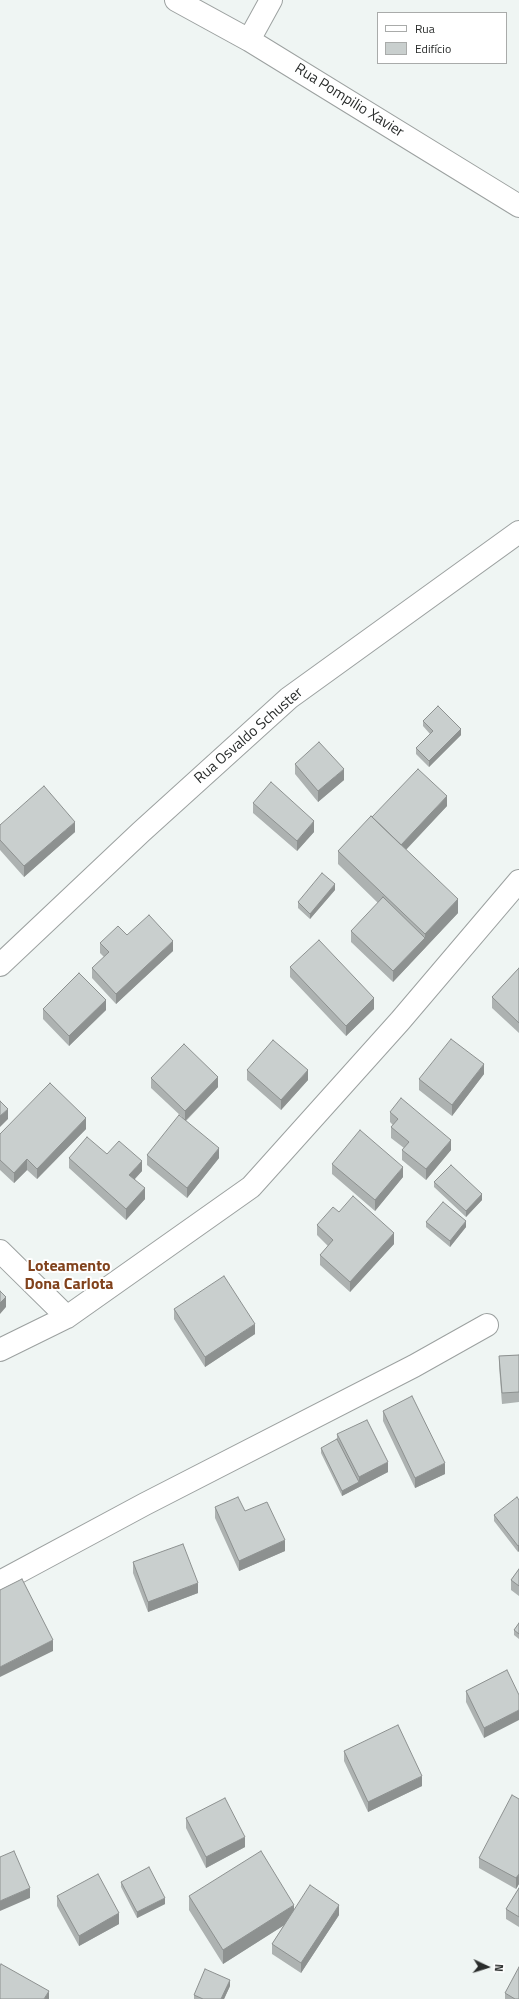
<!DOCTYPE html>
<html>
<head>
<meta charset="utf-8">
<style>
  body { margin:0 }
  #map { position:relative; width:519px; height:1999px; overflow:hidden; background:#eff5f3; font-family:"Titillium Web",sans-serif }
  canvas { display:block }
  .legend { position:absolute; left:377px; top:12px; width:130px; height:52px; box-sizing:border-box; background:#fff; border:1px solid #a9abaa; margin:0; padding:5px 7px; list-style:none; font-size:12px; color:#292c2b }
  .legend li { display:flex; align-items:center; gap:8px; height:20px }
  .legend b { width:20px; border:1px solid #a9abaa }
  .north { position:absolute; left:467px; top:1947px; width:40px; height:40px; -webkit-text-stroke:3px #fff; paint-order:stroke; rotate:94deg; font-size:11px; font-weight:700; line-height:16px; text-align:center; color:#292c2b }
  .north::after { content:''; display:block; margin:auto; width:14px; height:18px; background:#292c2b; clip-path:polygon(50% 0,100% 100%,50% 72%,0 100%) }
</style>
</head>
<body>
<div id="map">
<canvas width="519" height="1999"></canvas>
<ul class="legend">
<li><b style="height:5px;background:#fff"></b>Rua</li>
<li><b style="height:11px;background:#c9cfce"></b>Edifício</li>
</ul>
<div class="north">N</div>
</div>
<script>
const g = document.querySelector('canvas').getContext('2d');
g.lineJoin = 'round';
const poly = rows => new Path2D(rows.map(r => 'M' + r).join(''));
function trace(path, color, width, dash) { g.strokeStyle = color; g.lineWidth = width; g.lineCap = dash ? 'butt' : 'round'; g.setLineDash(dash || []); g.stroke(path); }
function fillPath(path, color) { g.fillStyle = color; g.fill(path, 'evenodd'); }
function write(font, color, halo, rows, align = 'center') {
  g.font = font + ' "Titillium Web",sans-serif'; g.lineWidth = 4; g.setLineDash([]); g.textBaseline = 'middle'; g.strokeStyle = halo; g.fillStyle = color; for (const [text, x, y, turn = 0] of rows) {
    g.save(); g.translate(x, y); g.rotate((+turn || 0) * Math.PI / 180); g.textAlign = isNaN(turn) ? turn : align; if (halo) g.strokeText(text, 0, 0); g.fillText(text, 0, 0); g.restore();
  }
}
const street = poly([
  [176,0,249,40,519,206],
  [249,40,271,0],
  [0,965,141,832,289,698,519,532],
  [0,1251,67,1317],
  [0,1350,67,1317,251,1187,400,1021,519,881],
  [0,1582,145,1504,414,1366,487,1325]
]);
trace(street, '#9ca1a0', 24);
trace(street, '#fff', 22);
fillPath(poly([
  [423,721,461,735,429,767,416,754,416,748,430,734,423,726],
  [295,764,344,780,318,802,295,774],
  [253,803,314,832,297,851,253,813],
  [447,806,406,850,458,913,393,982,351,942,351,931,378,903,338,864,338,851,372,817],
  [0,825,75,832,24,877,0,850],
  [335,890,310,919,298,908,298,902],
  [100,943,173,951,116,1004,92,978,92,968,104,957,100,953],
  [290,967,374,1009,346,1036,290,977],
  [519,968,519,1033,492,1008,492,997],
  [43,1009,106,1010,69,1046,43,1019],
  [247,1070,308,1080,281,1110,247,1080],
  [484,1074,452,1116,419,1090,419,1079],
  [151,1078,218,1087,186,1121,219,1158,187,1198,147,1165,147,1155,182,1117,151,1088],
  [390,1112,451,1150,426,1180,402,1160,402,1150,404,1148,391,1138,391,1127,393,1125,390,1122],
  [86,1129,37,1179,27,1170,14,1183,0,1170,0,1134],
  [107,1154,142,1171,135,1179,145,1199,126,1220,69,1168,69,1158],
  [332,1164,403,1177,375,1211,332,1174],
  [434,1182,482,1200,466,1217,434,1187],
  [339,1212,394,1244,350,1292,320,1265,320,1255,328,1246,317,1235,317,1225],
  [426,1222,466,1227,450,1247,426,1227],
  [174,1309,255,1334,205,1367,174,1319],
  [519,1355,519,1402,502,1404,499,1366,499,1356],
  [383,1411,445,1474,415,1488,383,1421],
  [337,1434,388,1472,342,1496,321,1453,321,1448,337,1439],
  [519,1500,519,1551,518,1552,494,1521,494,1515],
  [215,1507,285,1551,239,1571,215,1518],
  [133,1562,198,1593,148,1612,133,1573],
  [519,1569,519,1596,511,1590,511,1580],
  [519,1623,519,1639,514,1635,514,1630],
  [507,1670,484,1738,466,1702,466,1691],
  [344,1751,422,1786,368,1812,344,1761],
  [519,1799,519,1884,516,1889,479,1868,479,1858],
  [186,1818,245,1847,206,1868,186,1828],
  [121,1882,165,1904,137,1918,121,1887],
  [519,1888,519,1927,506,1919,506,1909],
  [57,1896,119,1924,79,1946,57,1906],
  [189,1896,294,1910,339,1915,301,1973,272,1954,272,1944,284,1925,223,1964,189,1910],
  [230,1986,224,1999,194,1999,194,1995],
  [505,1993,519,1999,505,1999]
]), '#adb2b1');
fillPath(poly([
  [461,729,461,735,429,767,429,761],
  [344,769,344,780,318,802,318,791],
  [447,796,447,806,399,857,399,847],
  [314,821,314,832,297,851,297,841],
  [75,822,75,832,24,877,24,866],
  [335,884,335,890,310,919,310,914],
  [458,899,458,913,393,982,393,971,425,938,425,934],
  [173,941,173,951,116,1004,116,994],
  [374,998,374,1009,346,1036,346,1026],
  [106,1000,106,1010,69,1046,69,1036],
  [484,1064,484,1074,452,1116,452,1105],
  [308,1070,308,1080,281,1110,281,1100],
  [218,1077,218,1087,185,1121,185,1111],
  [8,1109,8,1119,0,1127,0,1116],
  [86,1118,86,1129,37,1179,37,1169],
  [451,1140,451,1150,426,1180,426,1169],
  [219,1148,219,1158,187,1198,187,1188],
  [27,1159,27,1170,14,1183,14,1173],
  [142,1161,142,1171,129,1185,129,1175],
  [403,1167,403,1177,375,1211,375,1200],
  [145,1188,145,1199,126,1220,126,1209],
  [482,1194,482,1200,466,1217,466,1211],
  [466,1221,466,1227,450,1247,450,1241],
  [394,1233,394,1244,350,1292,350,1282],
  [6,1297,6,1307,0,1314,0,1303],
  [255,1324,255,1334,205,1367,205,1357],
  [388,1462,388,1472,342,1496,342,1491,359,1482,359,1477],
  [445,1463,445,1474,415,1488,415,1478],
  [285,1540,285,1551,239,1571,239,1561],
  [519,1545,519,1551,518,1552,518,1546],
  [198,1583,198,1593,148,1612,148,1602],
  [53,1640,53,1651,0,1677,0,1667],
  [519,1710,519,1720,484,1738,484,1728],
  [422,1776,422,1786,368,1812,368,1802],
  [245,1837,245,1847,206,1868,206,1857],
  [519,1874,519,1884,516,1889,516,1878],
  [30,1888,30,1898,0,1911,0,1901],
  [165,1898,165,1904,137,1918,137,1912],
  [294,1905,294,1919,223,1964,223,1950],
  [339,1905,339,1915,301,1973,301,1963],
  [119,1913,119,1924,79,1946,79,1936],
  [230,1980,230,1986,224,1999,221,1999],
  [49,1991,49,1999,44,1999]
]), '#8d9190');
const building = poly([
  [438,706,461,729,429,761,416,748,433,731,423,721,438,706],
  [319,742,344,769,318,791,295,764,319,742],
  [418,769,447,796,401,845,372,817,418,769],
  [271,782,314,821,297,841,253,803,271,782],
  [44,786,75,822,24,866,0,840,0,825,44,786],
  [371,816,458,899,425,934,338,851,371,816],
  [322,873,335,884,310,914,298,902,322,873],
  [383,897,425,938,393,971,351,931,383,897],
  [149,915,173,941,116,994,92,968,109,952,100,943,118,926,127,935,149,915],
  [319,940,374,998,346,1026,290,967,319,940],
  [519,968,519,1023,492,997,519,968],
  [79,973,106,1000,69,1036,43,1009,79,973],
  [451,1039,484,1064,452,1105,419,1079,451,1039],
  [273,1040,308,1070,281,1100,247,1070,273,1040],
  [184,1044,218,1077,185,1111,151,1078,184,1044],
  [50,1083,86,1118,37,1169,27,1159,14,1173,0,1160,0,1134,50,1083],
  [401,1098,451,1140,426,1169,402,1150,409,1142,391,1127,398,1119,390,1112,401,1098],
  [0,1101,8,1109,0,1116,0,1101],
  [179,1115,219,1148,187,1188,147,1155,179,1115],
  [360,1130,403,1167,375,1200,332,1164,360,1130],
  [87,1137,107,1154,119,1141,142,1161,129,1175,145,1188,126,1209,69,1158,87,1137],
  [451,1165,482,1194,466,1211,434,1182,451,1165],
  [353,1196,394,1233,350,1282,320,1255,333,1240,317,1225,333,1207,339,1212,353,1196],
  [443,1202,466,1221,450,1241,426,1222,443,1202],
  [224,1276,255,1324,205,1357,174,1309,224,1276],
  [0,1291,6,1297,0,1303,0,1291],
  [519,1355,519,1392,502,1393,499,1356,519,1355],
  [412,1396,445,1463,415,1478,383,1411,412,1396],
  [367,1420,388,1462,359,1477,337,1434,367,1420],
  [337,1439,359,1482,342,1491,321,1448,337,1439],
  [238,1497,245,1511,267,1502,285,1540,239,1561,215,1507,238,1497],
  [517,1497,519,1500,519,1545,518,1546,494,1515,517,1497],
  [183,1544,198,1583,148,1602,133,1562,183,1544],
  [519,1569,519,1586,511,1580,519,1569],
  [22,1579,53,1640,0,1667,0,1590,22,1579],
  [519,1623,519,1634,514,1630,519,1623],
  [507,1670,519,1695,519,1710,484,1728,466,1691,507,1670],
  [398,1725,422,1776,368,1802,344,1751,398,1725],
  [512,1795,519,1799,519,1874,516,1878,479,1858,512,1795],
  [225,1798,245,1837,206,1857,186,1818,225,1798],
  [14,1851,30,1888,0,1901,0,1857,14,1851],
  [261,1851,294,1905,223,1950,189,1896,261,1851],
  [149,1867,165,1898,137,1912,121,1882,149,1867],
  [98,1874,119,1913,79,1936,57,1896,98,1874],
  [310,1885,339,1905,301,1963,272,1944,310,1885],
  [519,1888,519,1917,506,1909,519,1888],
  [1,1964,49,1991,44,1999,0,1999,0,1966,1,1964],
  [519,1967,519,1999,515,1999,505,1993,519,1967],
  [205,1969,230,1980,221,1999,203,1999,194,1995,205,1969]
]);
fillPath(building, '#c9cfce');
trace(building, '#8d9190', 1);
write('15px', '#292c2b', '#fff', [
  ["Rua Pompilio Xavier",349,101,32],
  ["Rua Osvaldo Schuster",249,736,-41]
]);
write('bold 16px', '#81421c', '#fff', [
  ["Loteamento",69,1267],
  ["Dona Carlota",69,1285]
]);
</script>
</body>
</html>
